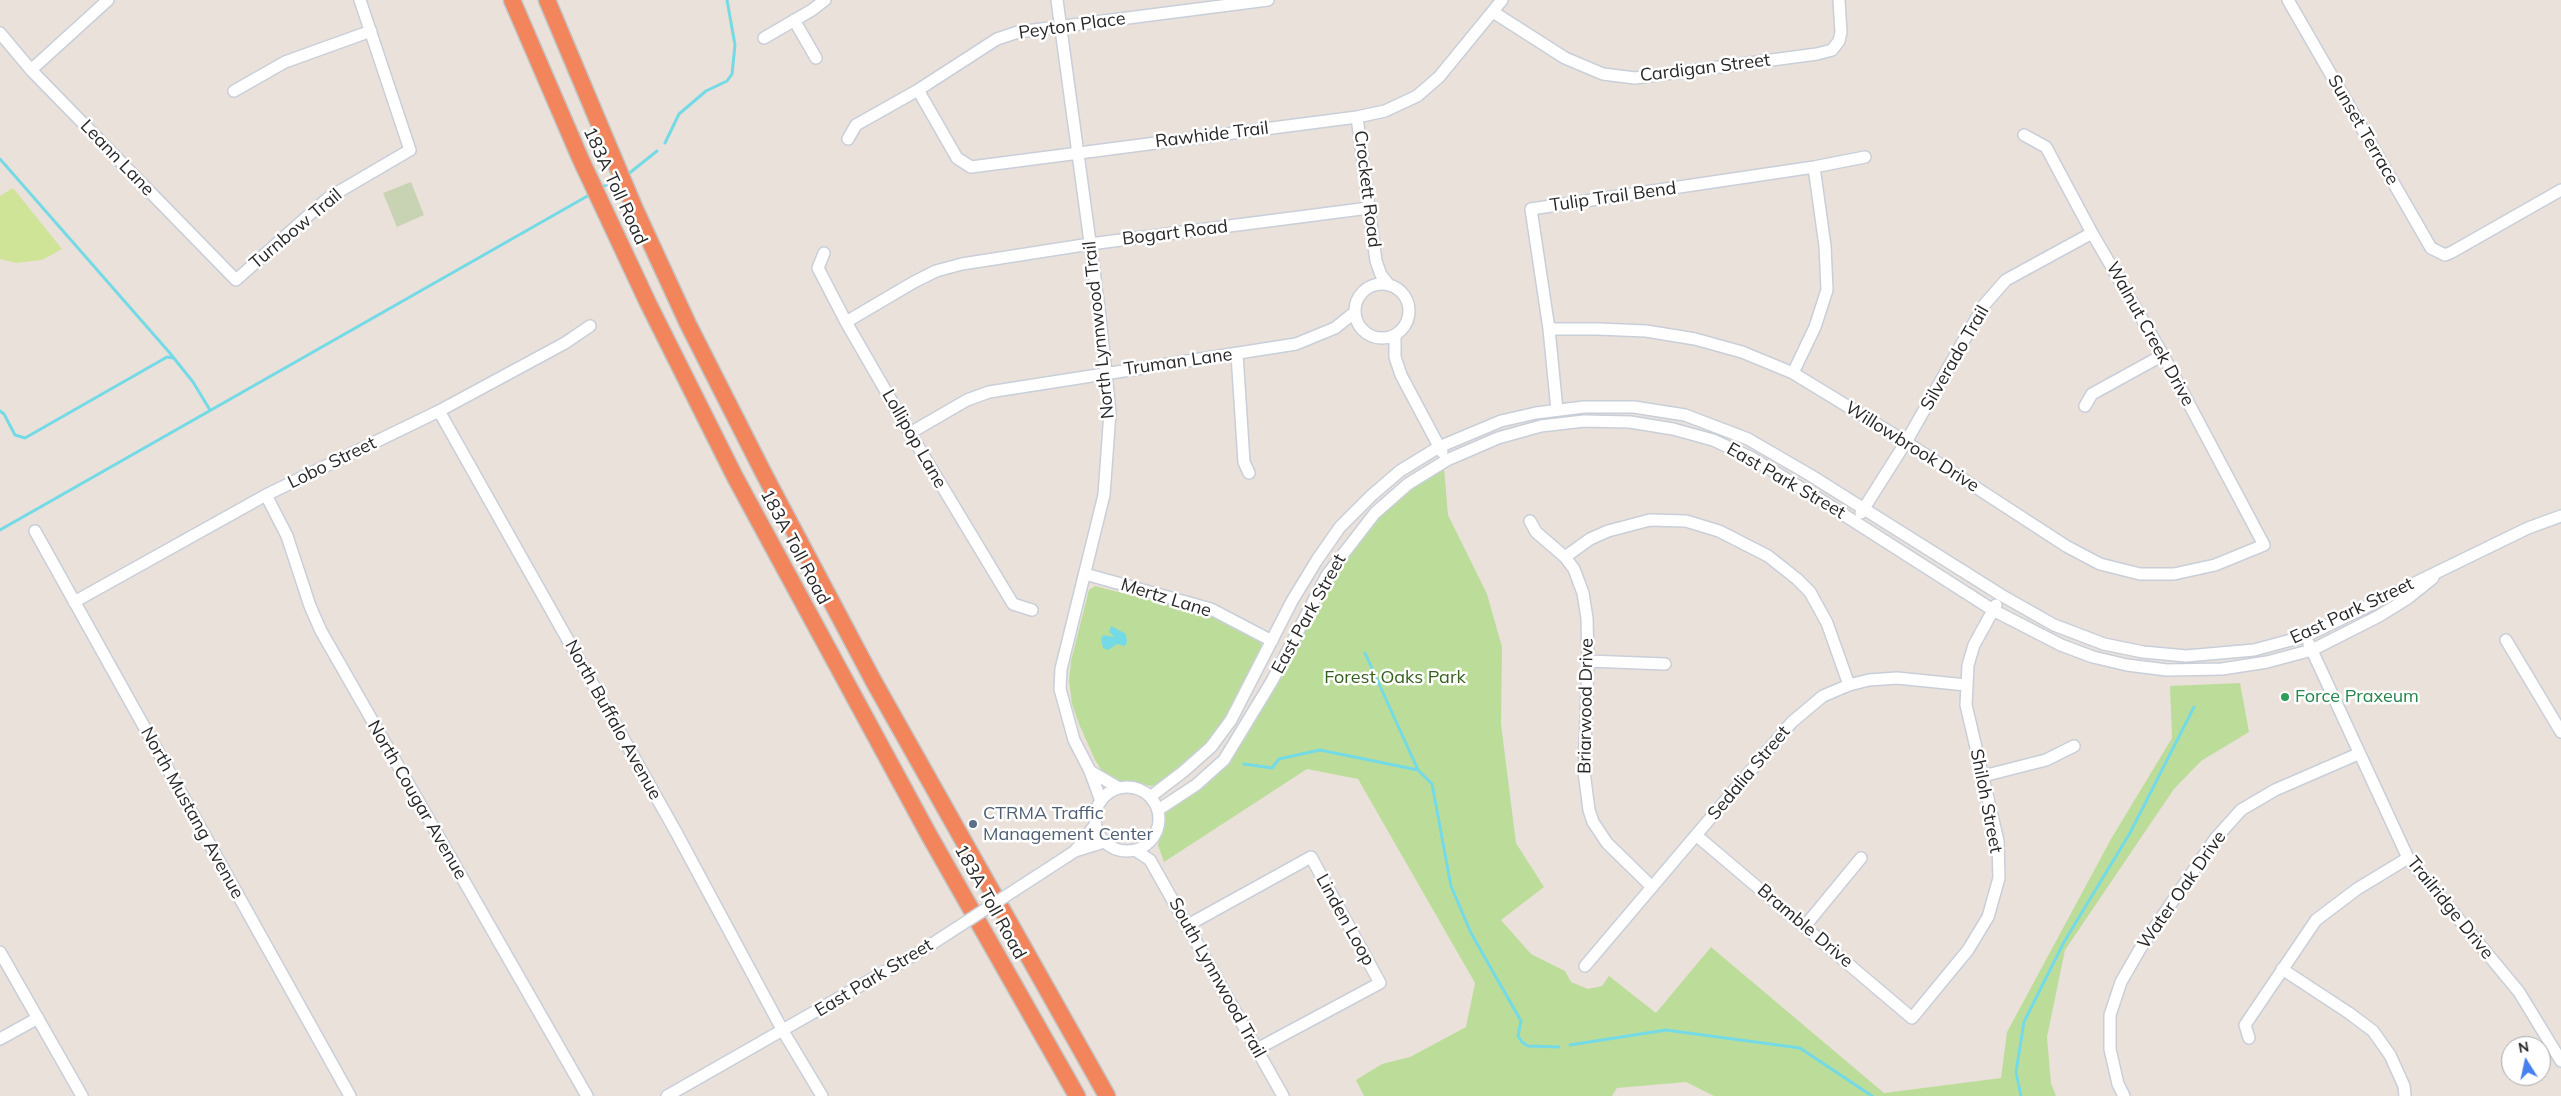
<!DOCTYPE html>
<html>
<head>
<meta charset="utf-8">
<style>
  body { margin:0 }
  #map { position:relative; width:2561px; height:1096px; overflow:hidden; background:#eae1db; font-family:Mulish,sans-serif }
  canvas { display:block }
  .north { position:absolute; left:2501px; top:1036px; width:50px; height:50px; box-sizing:border-box; background:#fff; border:1px solid #a9a9a9; border-radius:50%; rotate:350deg; font-size:14px; font-weight:700; line-height:20px; text-align:center; color:#282828 }
  .north::after { content:''; display:block; margin:auto; width:18px; height:22px; background:#4480ee; clip-path:polygon(50% 0,100% 100%,50% 72%,0 100%) }
</style>
</head>
<body>
<div id="map">
<canvas width="2561" height="1096"></canvas>
<div class="north">N</div>
</div>
<script>
const g = document.querySelector('canvas').getContext('2d');
g.lineJoin = 'round';
function fillPath(path, color) { g.fillStyle = color; g.fill(path, 'evenodd'); }
const poly = rows => new Path2D(rows.map(r => 'M' + r).join(''));
function trace(path, color, width, dash) { g.strokeStyle = color; g.lineWidth = width; g.lineCap = dash ? 'butt' : 'round'; g.setLineDash(dash || []); g.stroke(path); }
function write(font, color, halo, rows, align = 'center') {
  g.font = font + ' Mulish,sans-serif'; g.lineWidth = 5; g.setLineDash([]); g.textBaseline = 'middle'; g.strokeStyle = halo; g.fillStyle = color; for (const [text, x, y, turn = 0] of rows) {
    g.save(); g.translate(x, y); g.rotate((+turn || 0) * Math.PI / 180); g.textAlign = isNaN(turn) ? turn : align; if (halo) g.strokeText(text, 0, 0); g.fillText(text, 0, 0); g.restore();
  }
}
fillPath(poly([
  [1444,467,1448,515,1487,594,1502,647,1501,724,1516,843,1544,887,1501,920,1531,954,1565,971,1571,982,1588,989,1602,986,1609,976,1656,1013,1711,947,1884,1093,2001,1078,2007,1032,2111,839,2172,738,2170,686,2240,683,2249,732,2201,761,2174,789,2065,950,2047,1037,2051,1083,2056,1096,1714,1096,1686,1082,1617,1088,1612,1096,1364,1096,1356,1080,1382,1064,1410,1057,1466,1027,1475,983,1358,779,1307,769,1164,862,1158,845,1166,811,1214,773,1330,577,1369,526,1391,504,1421,481],
  [1095,586,1212,616,1261,642,1262,650,1222,727,1194,757,1162,784,1151,786,1135,782,1116,781,1106,777,1095,760,1079,724,1072,704,1069,680,1071,661,1089,590]
]), '#bcdd9a');
fillPath(poly([
  [411,182,424,215,397,227,383,193]
]), '#c8d3b3');
fillPath(poly([
  [13,188,62,249,42,260,16,263,0,259,0,196]
]), '#d0e497');
fillPath(poly([
  [1111,626,1126,634,1127,642,1125,646,1117,644,1108,650,1103,648,1101,639,1103,635,1115,637,1109,632]
]), '#74dae6');
trace(poly([
  [665,143,679,114,706,91,727,81,732,74,735,45,727,0],
  [0,159,169,352,193,382,210,410],
  [627,175,657,151],
  [600,188,617,180],
  [0,411,4,414,15,435,25,438,167,357,173,358],
  [0,530,591,194],
  [1365,653,1418,770,1432,784,1451,886,1471,933,1521,1021,1518,1036,1522,1042,1528,1046,1559,1047],
  [1244,764,1272,768,1279,759,1320,750,1418,770],
  [1570,1045,1666,1030,1800,1048,1872,1096],
  [2021,1096,2016,1072,2024,1022,2064,942,2130,833,2194,707]
]), '#74dae6', 3);
const minor = poly([
  [1057,0,1099,308,1110,412,1104,495,1061,669,1060,689,1074,740,1090,771,1101,801],
  [2288,0,2431,248,2445,255,2452,252,2561,190],
  [1493,12,1565,58,1603,74,1635,78,1817,54,1832,50,1839,41,1841,32,1839,0],
  [794,20,816,58],
  [0,33,31,70,236,280,328,198,410,150,360,0],
  [764,38,812,10,825,0],
  [31,70,108,0],
  [918,90,957,158,971,167,1357,117,1385,111,1417,96,1439,77,1502,0],
  [234,91,285,62,371,31],
  [1357,117,1376,261,1381,275,1389,285],
  [848,139,856,125,918,90,997,39,1018,32,1268,0],
  [824,253,818,268,846,322,910,433,1013,604,1032,610],
  '1355 311a27 27 0 1 1 54 0a27 27 0 1 1-54 0Z',
  [846,322,914,282,936,271,962,264,1090,244,1369,208],
  [1549,329,1598,329,1646,331,1695,339,1742,352,1793,373,1906,442,2066,546,2100,564,2140,574,2174,574,2215,565,2264,545,2163,355,2092,233,2046,147,2024,135],
  [1395,335,1395,357,1401,375,1442,452],
  [1237,354,1244,462,1249,473],
  [1793,373,1815,327,1827,290,1825,246,1814,167],
  [2085,406,2092,394,2163,355],
  [1557,410,1549,329,1531,209,1814,167,1865,157],
  [439,411,676,832,783,1031,822,1096],
  [910,433,967,400,989,392,1296,344,1335,328,1355,312],
  [266,495,287,536,310,606,321,631,587,1096],
  [1861,513,1906,442,1984,305,2006,280,2092,233],
  [1530,521,1536,532,1565,557,1574,569,1583,593,1587,618,1588,661,1584,772,1589,810,1593,822,1607,843,1651,886],
  [35,531,350,1096],
  [1565,557,1590,539,1608,531,1650,520,1686,521,1719,531,1768,556,1797,579,1810,592,1827,623,1849,685],
  [1085,574,1211,609,1272,641],
  [74,602,266,495,439,411,565,343,590,326],
  [2506,640,2561,732],
  [2309,644,2408,858,2519,992,2561,1061],
  [1588,661,1665,664],
  [1090,771,1119,788],
  [1983,776,2046,760,2074,746],
  '1095 819a32 32 0 1 1 64 0a32 32 0 1 1-64 0Z',
  [1150,797,1184,771,1211,747,1231,720,1292,601,1317,560,1340,527,1372,495,1400,471,1439,447,1501,421,1536,413,1584,407,1634,407,1685,415,1748,439,1810,475,2001,595,2054,625,2104,644,2143,652,2186,656,2254,650,2306,636,2528,528,2561,516],
  [1158,810,1196,785,1224,760,1272,681,1327,575,1375,513,1408,484,1447,460,1498,438,1541,426,1584,421,1630,422,1673,429,1713,440,1750,457,1816,497,1993,610,2061,645,2093,657,2127,665,2167,670,2222,669,2267,662,2312,650,2379,616,2408,598,2433,578],
  [1697,836,1912,1018,1968,950,1988,917,1999,878,1998,841,1966,705,1968,665,1974,645,1996,605],
  [1135,850,1150,860,1283,1096],
  [1075,851,1095,825],
  [1066,857,1075,851,1104,842],
  [1188,925,1311,857,1380,983,1257,1049],
  [1805,926,1861,858],
  [0,952,82,1096],
  [1585,966,1792,722,1823,696,1849,685,1869,680,1897,678,1966,685],
  [2282,969,2349,1013,2373,1031,2390,1055,2404,1086,2405,1096],
  [2249,1038,2245,1025,2316,920,2357,889,2408,858],
  [0,1039,38,1018],
  [667,1096,921,951],
  [2124,1096,2118,1084,2110,1049,2110,1015,2121,982,2140,949,2215,839,2241,810,2275,790,2358,754]
]);
const highway = poly([
  [512,0,581,160,648,303,735,477,929,835,1077,1096],
  [547,0,635,209,688,324,764,474,874,682,1107,1096]
]);
trace(minor, '#c9cfd9', 14);
trace(highway, '#c3c3c3', 19);
trace(minor, '#fff', 11);
trace(highway, '#f3855c', 16);
const minorBridge = poly([
  [921,951,1066,857]
]);
trace(minorBridge, '#c9cfd9', 14, []);
trace(minorBridge, '#fff', 11);
for (const [x, y, r, color] of [
  [2285,697,5,"#2e9e5b"],
  [973,824,5,"#5c6f8a"]
]) { const dot = new Path2D(); dot.arc(x, y, r, 0, 2 * Math.PI); g.fillStyle = color; g.fill(dot); trace(dot, '#fff', 2); }
write('18px', '#282828', '#fff', [
  ["Peyton Place",1072,26,-8],
  ["Cardigan Street",1705,68,-7],
  ["Sunset Terrace",2363,130,60],
  ["Rawhide Trail",1212,135,-7],
  ["Leann Lane",117,158,46],
  ["183A Toll Road",615,186,65],
  ["Crockett Road",1367,189,83],
  ["Tulip Trail Bend",1613,197,-8],
  ["Turnbow Trail",296,229,-40],
  ["Bogart Road",1175,233,-7],
  ["North Lynnwood Trail",1099,330,-96],
  ["Walnut Creek Drive",2150,334,61],
  ["Silverado Trail",1955,358,-60],
  ["Truman Lane",1178,362,-8],
  ["Lollipop Lane",914,439,60],
  ["Willowbrook Drive",1912,447,32],
  ["Lobo Street",332,463,-26],
  ["East Park Street",1786,481,30],
  ["183A Toll Road",795,547,62],
  ["Mertz Lane",1166,598,17],
  ["East Park Street",2352,611,-25],
  ["East Park Street",1309,614,-61],
  ["Briarwood Drive",1586,706,-89],
  ["North Buffalo Avenue",613,720,61],
  ["Sedalia Street",1749,773,-50],
  ["North Cougar Avenue",417,800,60],
  ["Shiloh Street",1986,801,79],
  ["North Mustang Avenue",192,813,61],
  ["Water Oak Drive",2182,890,-55],
  ["183A Toll Road",990,902,61],
  ["Trailridge Drive",2450,908,51],
  ["Linden Loop",1345,920,61],
  ["Bramble Drive",1805,926,40],
  ["East Park Street",874,978,-31],
  ["South Lynnwood Trail",1217,978,61]
]);
write('18px', '#36601e', '#fff', [
  ["Forest Oaks Park",1395,678]
]);
write('18px', '#27864d', '#fff', [
  ["Force Praxeum",2295,697]
], 'left');
write('18px', '#4e5e75', '#fff', [
  ["CTRMA Traffic",983,814],
  ["Management Center",983,835]
], 'left');
</script>
</body>
</html>
